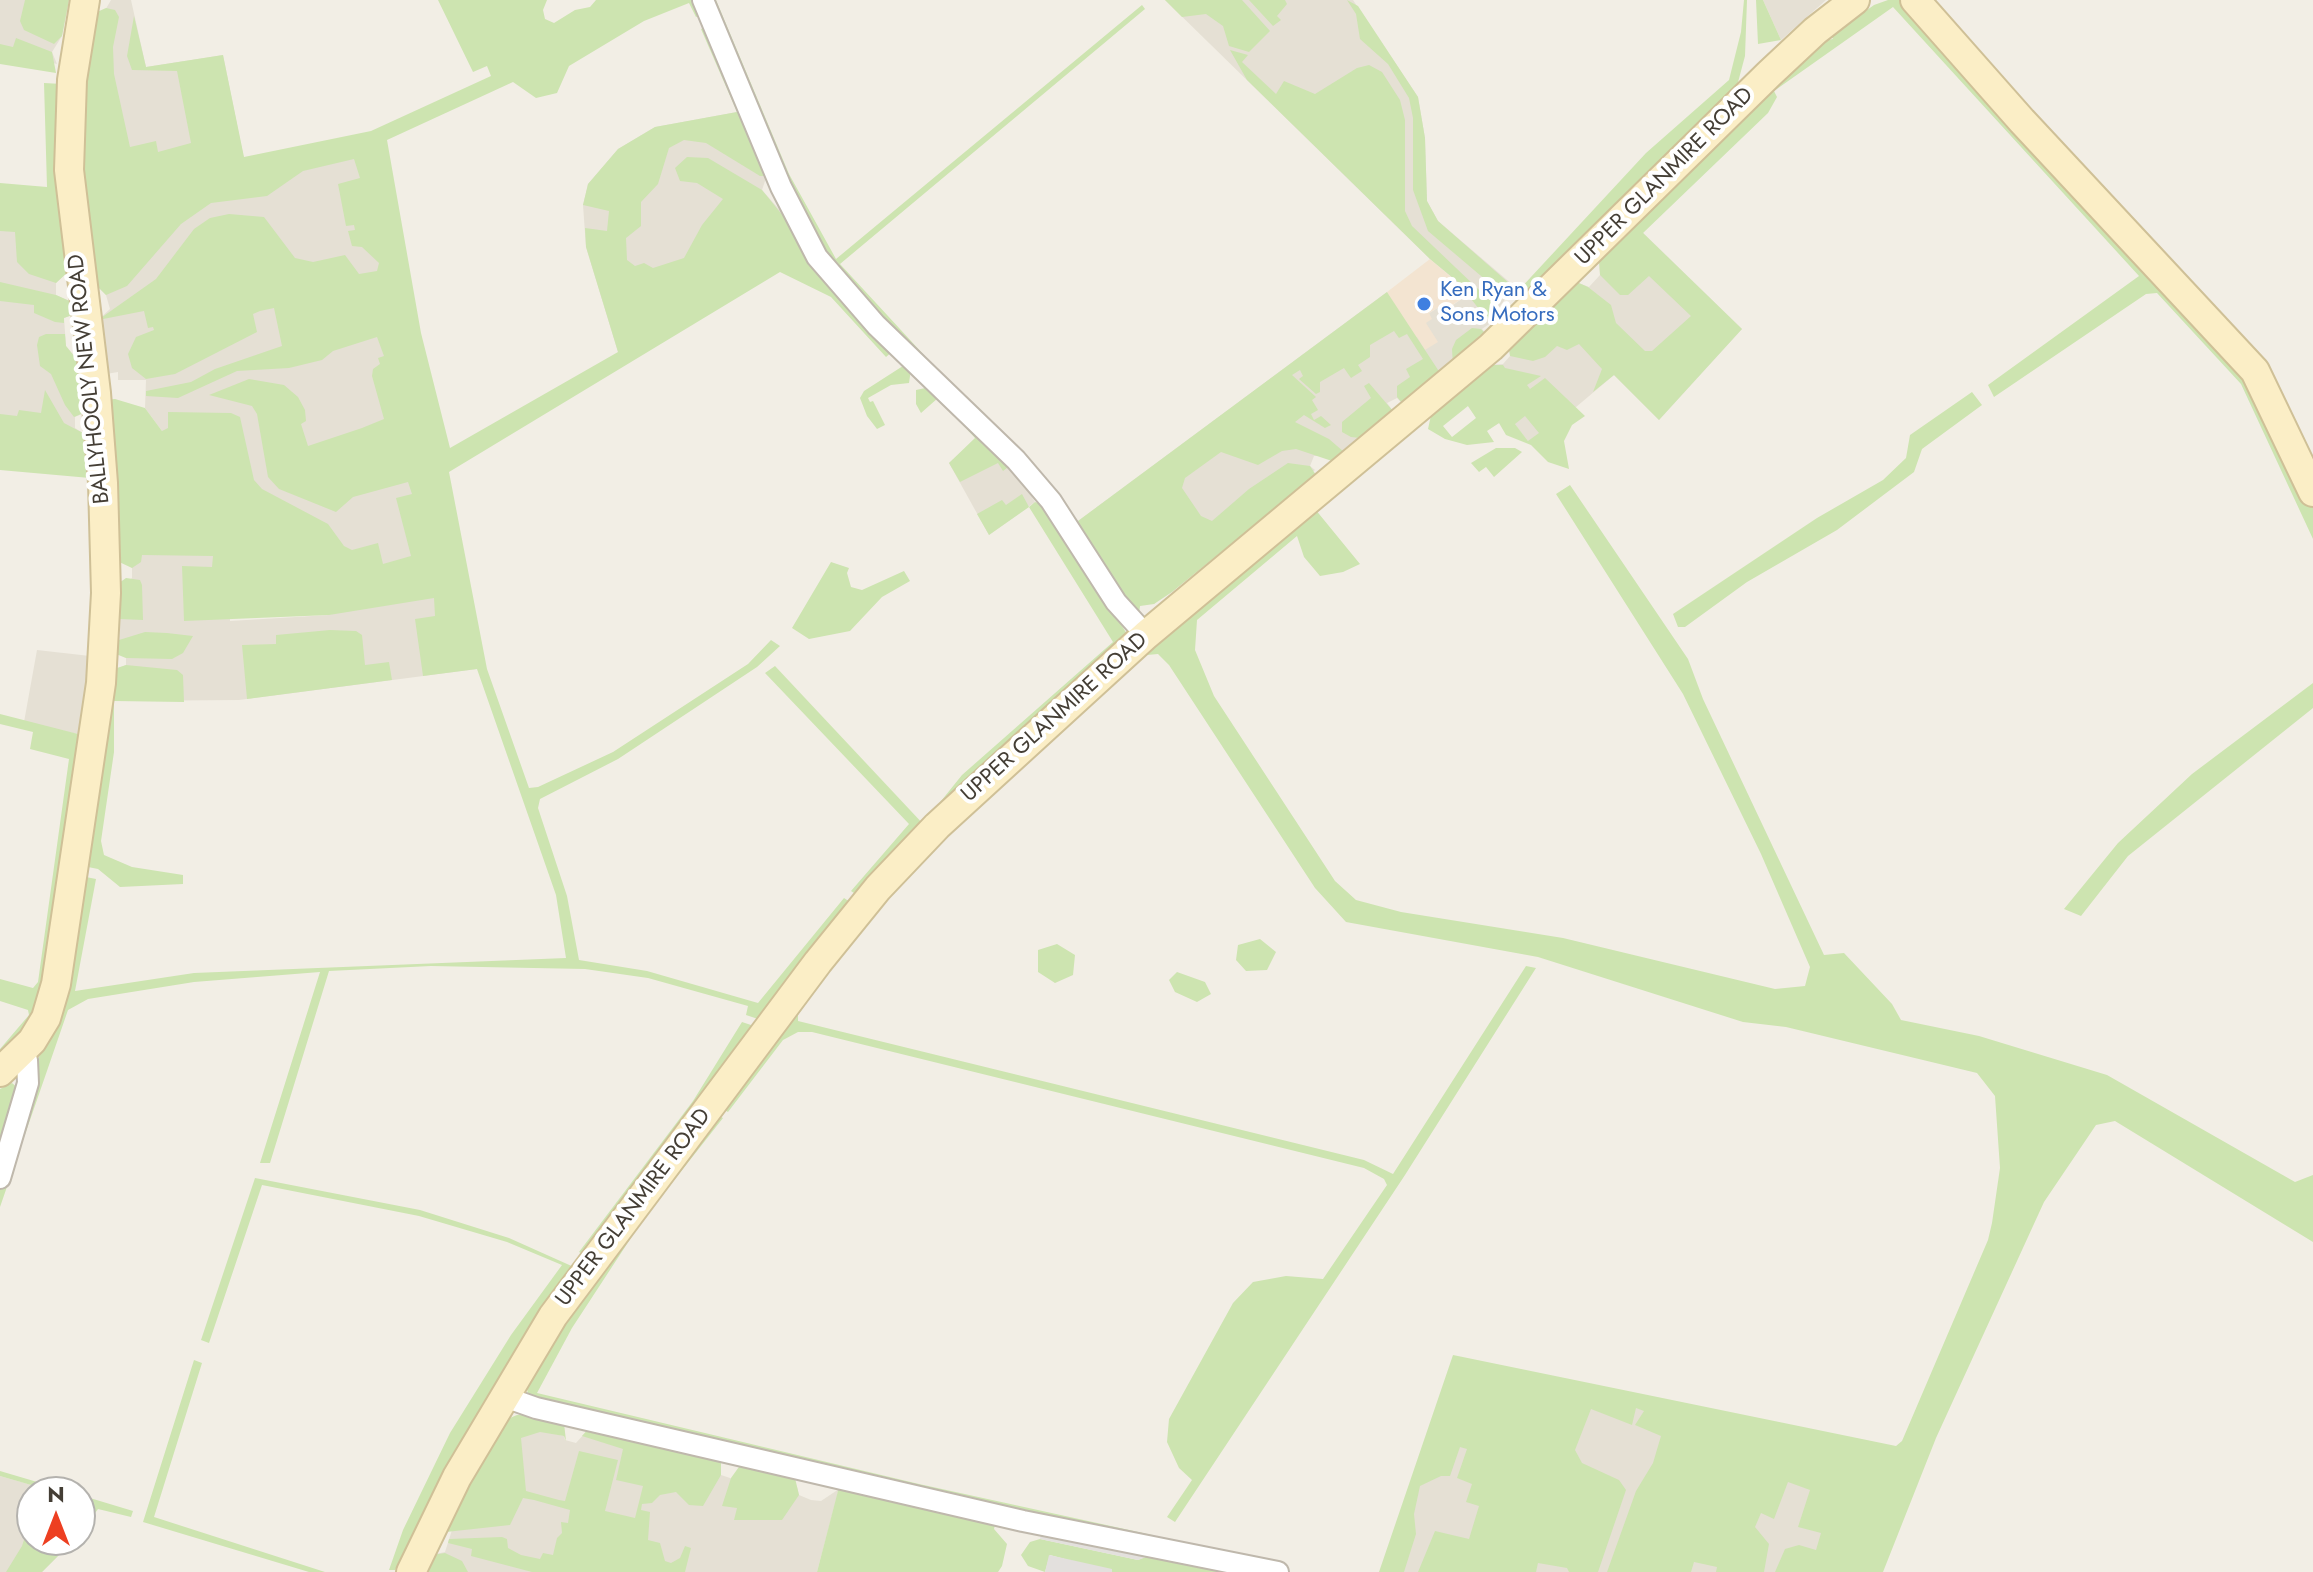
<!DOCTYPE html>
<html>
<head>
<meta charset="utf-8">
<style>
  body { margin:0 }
  #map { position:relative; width:2313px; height:1572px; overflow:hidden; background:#f2eee5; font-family:Jost,sans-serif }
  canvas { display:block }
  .north { position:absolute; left:16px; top:1476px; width:80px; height:80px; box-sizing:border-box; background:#fff; border:2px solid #b4b2ae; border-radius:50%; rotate:0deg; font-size:22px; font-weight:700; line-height:32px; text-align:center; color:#443e35 }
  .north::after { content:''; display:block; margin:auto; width:28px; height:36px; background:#ed3f21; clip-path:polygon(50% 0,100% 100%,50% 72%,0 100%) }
</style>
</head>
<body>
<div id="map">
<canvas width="2313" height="1572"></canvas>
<div class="north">N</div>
</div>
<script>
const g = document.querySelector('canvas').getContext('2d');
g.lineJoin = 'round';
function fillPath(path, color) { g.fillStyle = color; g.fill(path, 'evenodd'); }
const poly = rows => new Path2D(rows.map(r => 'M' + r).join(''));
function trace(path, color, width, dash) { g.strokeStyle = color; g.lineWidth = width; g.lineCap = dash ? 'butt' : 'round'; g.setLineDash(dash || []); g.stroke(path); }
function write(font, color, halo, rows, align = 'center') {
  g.font = font + ' Jost,sans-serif'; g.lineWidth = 8; g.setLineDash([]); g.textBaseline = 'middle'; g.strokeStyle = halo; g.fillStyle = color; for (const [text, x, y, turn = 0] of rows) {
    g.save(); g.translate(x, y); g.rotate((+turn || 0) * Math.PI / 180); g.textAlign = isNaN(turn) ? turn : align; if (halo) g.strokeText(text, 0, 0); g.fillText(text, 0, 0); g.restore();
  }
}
fillPath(poly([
  [0,0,69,0,62,36,52,52,57,64,0,50],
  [111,0,131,0,146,67,223,55,246,169,371,139,477,669,239,700,114,701,117,669,126,665,126,658,118,654,121,588,132,578,132,568,121,560,121,555,230,555,230,621,329,615,162,431,145,408,146,380,118,380,118,372,106,374,98,320,110,309,106,295,98,287,100,19],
  [1165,0,1353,0,1418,97,1425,138,1427,201,1438,221,1527,297,1522,302,1506,298,1497,310,1502,322,1492,322,1482,329,1487,335,1402,403,1397,398,1387,403,1393,411,1332,461,1327,456,1314,456,1310,466,1315,470,1154,604,1078,521,1387,292,1413,337,1428,314,1439,307,1443,312,1470,293,1430,259],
  [1763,0,1826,0,1781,40],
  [737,112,766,178,762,190,786,217,618,352,586,247,583,205,588,184,618,149,655,127],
  [0,192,64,275,56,283,56,295,74,303,75,314,64,318,66,346,79,362,86,412,75,417,75,428,83,433,0,457],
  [1634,224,1742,329,1659,420,1614,375,1531,445,1509,417,1486,431,1457,391,1488,365,1503,364,1510,356,1509,345,1576,282,1589,287,1600,275,1599,259],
  [982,433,1014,469,1035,502,989,535,949,463],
  [37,650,90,656,82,735,24,722],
  [1459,1362,1908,1458,1867,1572,1387,1572],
  [518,1425,564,1436,565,1440,576,1443,584,1434,719,1470,721,1475,733,1479,797,1487,799,1495,811,1500,821,1501,839,1489,817,1572,424,1572,431,1555,445,1552,452,1530],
  [0,1476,56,1492,32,1492,32,1540,74,1540,42,1572,0,1572]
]), '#e5e0d4');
fillPath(poly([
  [1430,259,1470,293,1442,312,1439,307,1429,313,1432,319,1426,323,1438,342,1425,350,1417,337,1414,338,1387,292]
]), '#f3e4d1');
fillPath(poly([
  [25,0,69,0,62,36,54,44,24,30,20,21],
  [438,0,547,0,543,10,545,19,554,23,575,10,590,7,596,0,695,0,702,15,696,17,689,3,644,21,569,66,557,93,536,98,513,82,387,140,421,333,450,448,618,352,586,247,585,228,607,231,609,211,583,205,588,184,618,149,655,127,737,112,701,29,707,26,771,176,760,176,706,143,684,140,669,148,658,184,641,202,641,226,626,238,627,260,635,266,644,263,653,268,684,258,702,225,723,199,697,183,680,181,675,168,687,157,708,158,762,190,893,351,886,357,831,297,780,272,449,472,487,669,529,788,538,787,613,752,748,664,771,640,780,646,757,667,618,759,540,799,538,808,567,896,579,960,647,971,758,1003,844,898,850,902,758,1019,746,1015,748,1006,648,978,585,969,431,966,329,971,270,1163,260,1163,320,972,194,982,88,999,68,1010,0,1207,0,1188,46,1033,81,876,96,879,75,991,194,973,566,958,556,895,477,669,423,676,415,619,435,616,434,598,329,615,184,621,182,566,212,567,213,556,142,555,141,562,132,568,115,560,104,400,115,399,145,408,162,431,168,428,168,412,231,413,240,417,254,480,262,489,328,524,344,546,352,550,378,543,383,564,411,556,396,498,412,494,408,482,353,497,336,512,279,489,268,477,257,414,252,406,209,395,249,379,284,385,298,397,305,410,306,421,301,424,308,446,362,428,384,419,372,376,373,369,380,364,378,358,384,356,377,337,333,351,322,360,289,368,237,371,178,398,146,396,146,391,191,382,215,369,282,346,274,308,260,311,253,314,257,332,175,374,146,379,132,368,128,354,136,337,154,330,153,327,148,328,144,311,98,320,156,279,194,229,210,218,229,214,264,217,295,258,313,262,345,255,359,274,377,271,379,263,362,247,352,246,348,231,355,230,354,225,346,226,338,184,360,178,354,159,303,171,267,196,211,203,181,224,127,286,106,295,98,287,77,133,97,12,106,8,115,10,119,17,113,47,114,74,130,147,156,141,158,152,191,143,177,71,132,70,127,56,134,16,146,67,223,55,244,157,371,131,491,76,487,66,473,72],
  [708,0,716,0,789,174,836,259,1142,5,1145,9,840,264,935,367,933,371,856,294,806,227],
  [1157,0,1242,0,1270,31,1249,52,1229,46,1223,26,1206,14,1182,17,1165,0],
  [1249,0,1285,0,1287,4,1277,16,1281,20,1273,26],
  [1347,0,1358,6,1418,97,1425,138,1427,201,1438,221,1518,291,1646,153,1729,80,1741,32,1744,0,1747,0,1745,56,1737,86,1720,108,1522,302,1507,298,1428,231,1413,190,1413,118,1409,98,1388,64,1360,39,1356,14],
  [1756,0,1763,0,1781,40,1758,44],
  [1888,0,1900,0,2166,286,2263,401,2313,507,2313,539,2241,384,2157,293,2146,294,1994,397,1988,385,2139,276,1893,7,1774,91,1777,97,1768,113,1643,233,1742,329,1659,420,1614,375,1593,392,1602,369,1579,344,1567,350,1557,346,1545,357,1533,361,1510,356,1508,342,1572,280,1588,287,1611,305,1616,323,1645,351,1652,351,1691,316,1649,276,1628,295,1620,295,1600,275,1599,260,1759,100,1826,40,1833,39,1831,36,1874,5],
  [16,38,52,52,56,73,0,64,0,44,13,47],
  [1230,50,1248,55,1242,62,1276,94,1284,81,1315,94,1357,68,1369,65,1382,72,1400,100,1405,120,1405,211,1412,226,1498,308,1497,315,1502,322,1486,318,1468,295,1470,292,1430,259,1247,80],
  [44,83,62,84,68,272,56,283,29,274,17,262,15,232,0,231,0,183,47,187],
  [0,282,56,295,74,303,75,314,64,318,64,323,55,322,34,313,34,305,0,301],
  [1387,292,1442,376,1402,403,1397,397,1397,386,1410,377,1406,369,1423,359,1407,334,1399,338,1394,331,1370,345,1370,357,1358,365,1362,371,1351,378,1344,368,1320,382,1320,392,1316,394,1299,379,1303,376,1300,370,1292,375,1316,397,1312,400,1318,410,1311,414,1314,420,1321,416,1331,425,1325,428,1304,415,1295,422,1329,439,1344,452,1332,461,1296,449,1282,451,1258,465,1221,452,1185,478,1182,488,1201,516,1212,521,1249,489,1288,463,1310,466,1316,475,1172,592,1154,604,1140,606,1139,614,1126,604,943,380,945,377,983,412,1030,460,1078,521],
  [1472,328,1481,329,1487,335,1453,366,1452,349,1456,340],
  [46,334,65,334,66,346,79,362,86,412,74,417,65,405,51,374,40,366,37,345,39,337],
  [906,364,911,369,909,383,891,385,868,398,870,402,873,401,885,425,877,429,867,416,860,398,864,391],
  [1488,365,1503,365,1505,368,1541,376,1527,385,1530,389,1545,378,1585,416,1572,425,1564,441,1569,469,1548,462,1531,445,1506,435,1499,423,1487,431,1494,442,1467,445,1445,439,1428,429,1432,411],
  [1468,406,1476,418,1452,437,1443,426],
  [1525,416,1539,433,1528,441,1515,424],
  [1369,383,1393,411,1360,438,1351,437,1342,432,1342,422,1371,398,1364,386],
  [930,387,1012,464,1003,471,998,463,960,482,949,463,975,438,938,398,921,413,916,404,916,390],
  [45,390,64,423,83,433,87,439,90,478,0,470,0,414,17,416,19,410,41,413],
  [1972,392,1982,405,1922,449,1914,472,1837,530,1747,582,1685,627,1678,627,1673,614,1817,518,1883,480,1906,458,1910,435],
  [1496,448,1515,448,1522,452,1494,477,1486,467,1479,472,1471,463],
  [1570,485,1688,659,1703,699,1824,955,1844,953,1892,1004,1901,1020,1979,1036,2107,1075,2295,1182,2313,1175,2313,1242,2115,1121,2096,1125,2044,1202,1936,1438,1883,1572,1775,1572,1785,1549,1799,1545,1816,1550,1821,1533,1798,1527,1810,1490,1788,1482,1774,1519,1761,1513,1755,1527,1769,1544,1764,1572,1716,1572,1717,1567,1694,1562,1691,1572,1607,1572,1636,1491,1653,1463,1661,1436,1635,1425,1644,1411,1636,1408,1632,1425,1591,1409,1575,1450,1582,1463,1619,1480,1626,1490,1598,1572,1569,1572,1567,1568,1538,1563,1536,1572,1418,1572,1435,1531,1469,1539,1479,1506,1466,1502,1472,1484,1457,1478,1467,1449,1460,1447,1450,1476,1441,1476,1420,1486,1414,1514,1416,1534,1404,1572,1379,1572,1453,1355,1896,1446,1902,1441,1988,1240,1992,1223,2000,1168,1995,1096,1977,1073,1786,1027,1743,1022,1538,957,1346,922,1315,888,1169,665,1158,654,1147,655,1041,747,958,826,953,822,1036,743,1315,509,1360,564,1343,572,1320,576,1304,557,1297,536,1197,620,1195,650,1214,696,1335,881,1356,900,1401,912,1563,938,1775,989,1805,986,1810,967,1761,854,1683,694,1556,494],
  [1022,494,1029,507,1035,502,1047,506,1127,634,933,811,962,775,1113,642,1029,507,989,535,977,514,1002,500,1006,505],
  [831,562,849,568,847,573,851,587,862,590,904,571,910,581,882,597,850,631,809,639,792,628],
  [126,578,140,580,142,585,143,620,120,619,114,615,119,583],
  [330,630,356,631,362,635,365,665,389,662,392,680,247,699,242,645,276,644,276,635],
  [145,632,167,633,193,636,183,653,172,659,126,658,111,652,111,646,119,640],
  [126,665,177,670,183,675,184,702,114,701,114,752,101,841,104,855,132,867,183,875,183,884,120,887,98,869,83,866,111,670],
  [775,666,925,826,857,895,851,891,909,824,765,673],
  [2313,683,2313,708,2128,856,2081,916,2064,909,2118,843,2192,774],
  [0,714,82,735,37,1016,0,1063,0,1049,29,1015,28,1010,0,1001,0,979,33,988,38,982,69,759,30,749,33,732,0,724],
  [944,830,949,835,883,905,819,985,798,1015,798,1021,1364,1160,1393,1174,1526,966,1536,968,1405,1175,1175,1522,1167,1517,1192,1480,1179,1468,1167,1442,1169,1419,1233,1303,1253,1282,1286,1276,1323,1279,1387,1185,1384,1179,1364,1168,812,1032,798,1032,783,1040,728,1112,721,1108,775,1033],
  [1260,939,1276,952,1267,970,1246,971,1236,960,1238,945],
  [1057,944,1075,955,1073,975,1055,983,1038,972,1038,950],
  [1177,972,1205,982,1211,994,1197,1002,1175,992,1169,980],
  [742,1022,754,1026,583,1254,579,1252,693,1101],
  [12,1083,19,1089,0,1144,0,1089],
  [715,1114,723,1118,642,1221,572,1328,537,1393,919,1484,1152,1535,1145,1542,534,1400,528,1395,525,1375],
  [255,1178,420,1210,509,1238,576,1268,395,1570,389,1570,403,1530,450,1433,511,1335,562,1265,507,1242,419,1216,262,1185,209,1343,201,1340],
  [194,1360,202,1363,154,1517,325,1572,309,1572,143,1522],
  [534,1414,564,1423,566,1441,564,1436,540,1432,521,1438,526,1491,559,1500,565,1501,579,1451,618,1460,605,1511,635,1518,643,1486,616,1480,623,1449,582,1436,589,1428,721,1460,721,1475,703,1506,689,1505,676,1492,660,1495,652,1503,642,1504,641,1510,650,1512,648,1540,660,1543,665,1561,671,1563,680,1558,685,1546,691,1548,685,1572,532,1572,471,1556,472,1549,448,1543,449,1539,502,1537,507,1539,508,1548,521,1555,540,1559,543,1553,553,1555,557,1538,562,1533,561,1522,568,1523,570,1510,534,1500,523,1498,510,1525,446,1532,443,1529,505,1420,517,1415],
  [741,1464,795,1478,799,1495,782,1520,734,1520,737,1508,722,1506,731,1478],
  [0,1471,71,1492,37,1492,38,1487,0,1476],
  [839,1487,995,1525,994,1529,1007,1544,1002,1566,998,1572,817,1572],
  [80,1495,133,1511,131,1517,98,1509,80,1534],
  [32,1515,32,1540,74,1540,42,1572,6,1572,22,1546],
  [1040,1539,1138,1560,1153,1554,1253,1572,1112,1572,1050,1555,1045,1572,1028,1566,1021,1555,1030,1542],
  [445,1553,462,1561,468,1572,419,1572,432,1555]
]), '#cde4b0');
fillPath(poly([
  [1042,1531,1153,1554,1138,1560,1040,1539],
  [1049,1555,1112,1569,1112,1572,1045,1572]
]), '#e3e0dd');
const street = poly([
  [703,0,781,187,817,257,876,325,1016,460,1051,501,1116,602,1146,635],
  [0,1178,28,1083,27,1060,22,1054],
  [502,1396,536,1408,1023,1521,1278,1572]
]);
const secondary = poly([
  [1915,0,2022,121,2255,371,2313,492],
  [0,1072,32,1041,46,1018,56,984,101,683,106,593,103,483,96,393,69,170,72,80,85,0],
  [411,1572,457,1477,553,1316,818,962,878,888,937,826,1146,635,1491,347,1769,74,1815,31,1855,0]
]);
trace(street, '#bfb8ac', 24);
trace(secondary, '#cfc097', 32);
trace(street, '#fff', 20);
trace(secondary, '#fbeec6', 28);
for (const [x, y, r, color] of [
  [1424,304,8,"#3f7fe0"]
]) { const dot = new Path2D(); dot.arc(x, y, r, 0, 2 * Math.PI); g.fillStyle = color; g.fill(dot); trace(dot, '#fff', 3); }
write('22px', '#443e35', '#fff', [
  ["UPPER GLANMIRE ROAD",1665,177,-45],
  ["BALLYHOOLY NEW ROAD",90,379,-96],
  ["UPPER GLANMIRE ROAD",1055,718,-42],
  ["UPPER GLANMIRE ROAD",634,1208,-53]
]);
write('22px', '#366cbe', '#fff', [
  ["Ken Ryan &",1440,291],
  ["Sons Motors",1440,316]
], 'left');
</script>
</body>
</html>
